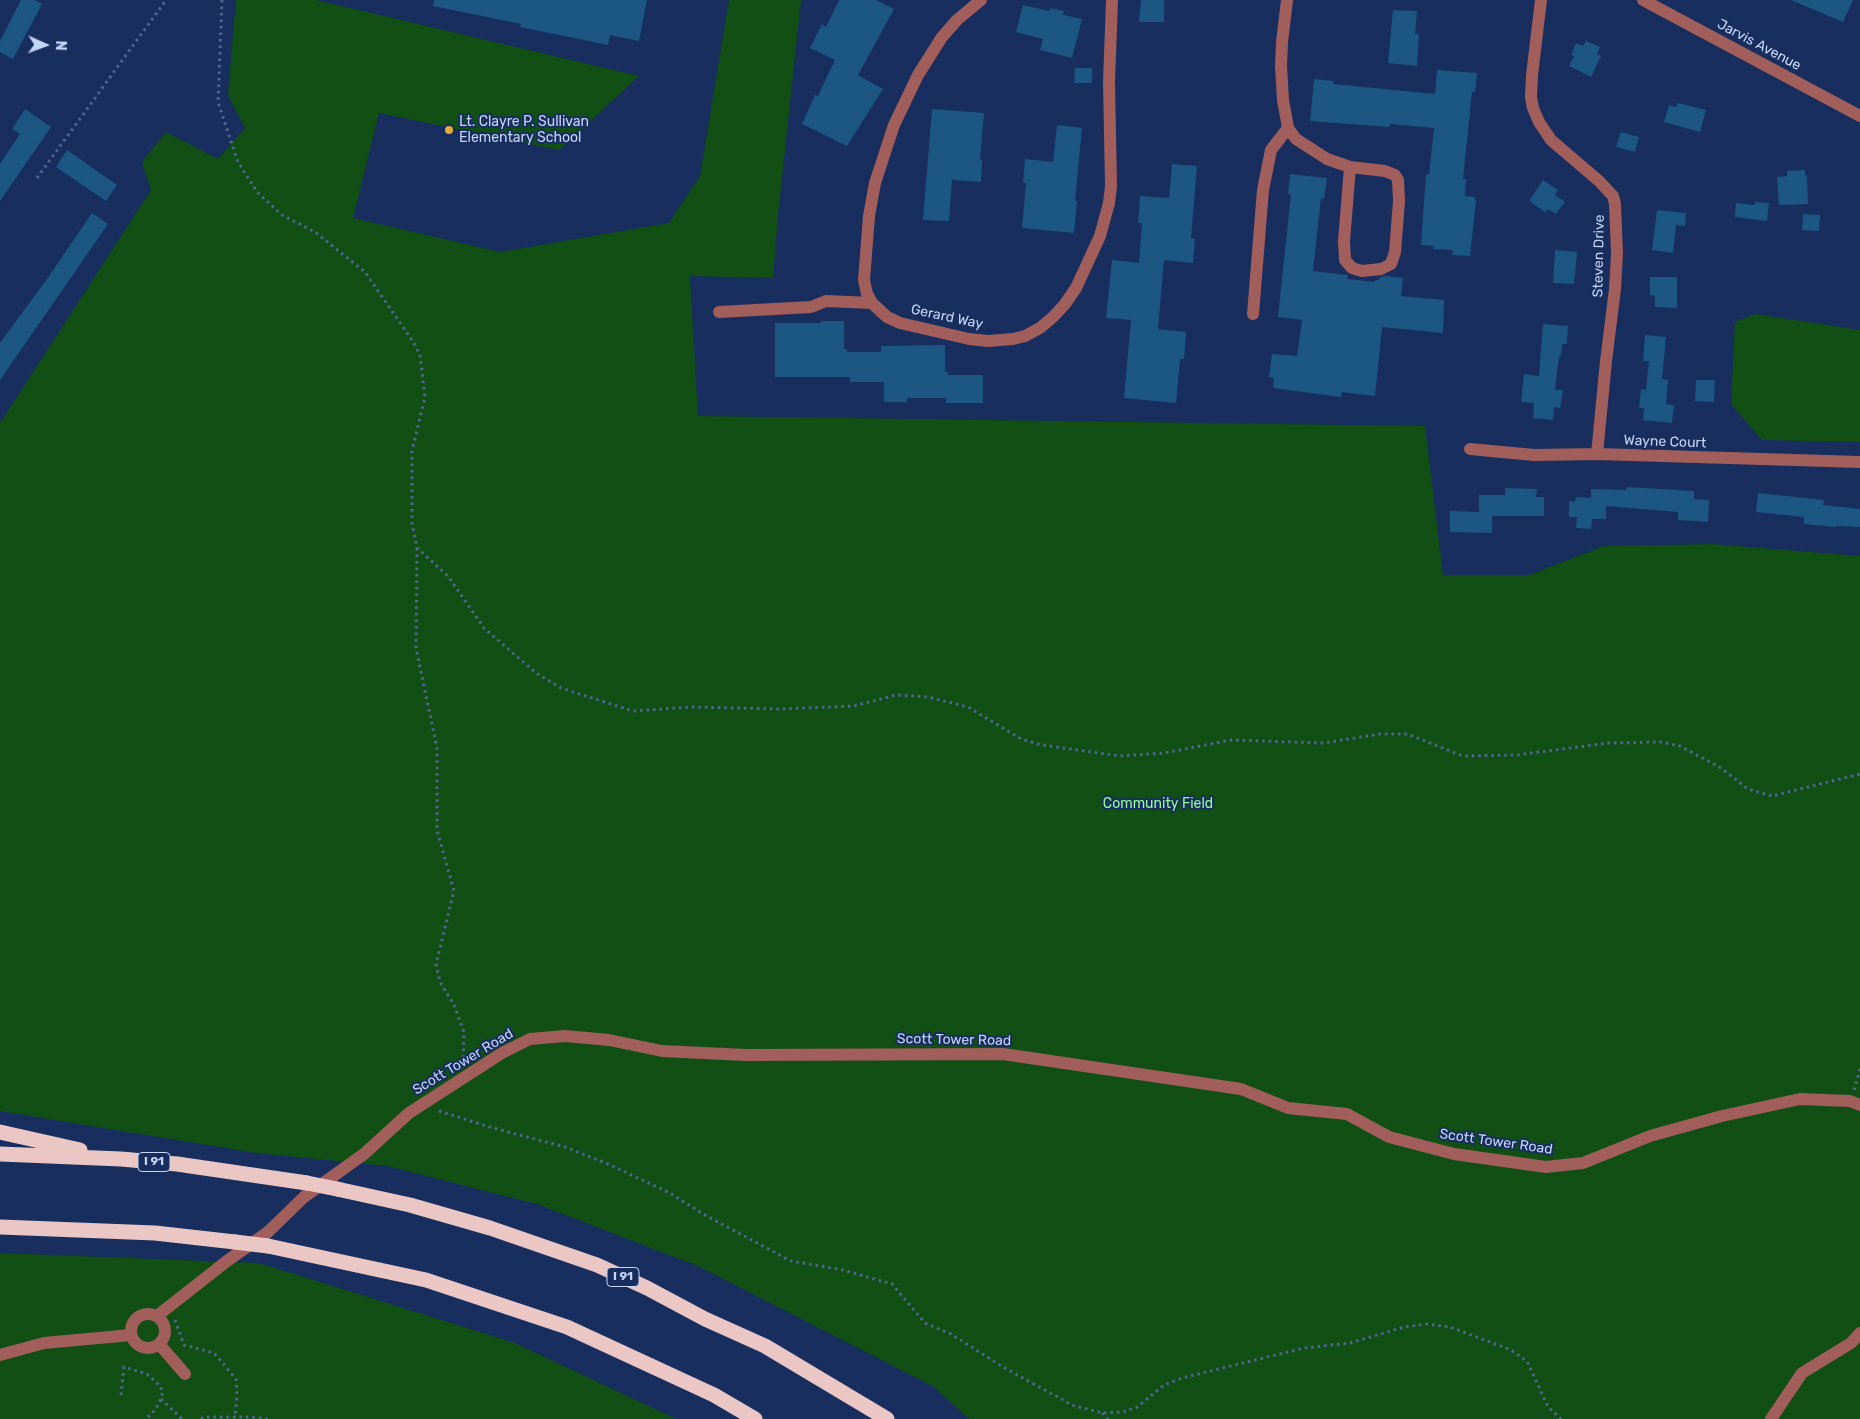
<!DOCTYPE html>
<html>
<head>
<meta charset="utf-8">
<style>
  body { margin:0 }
  #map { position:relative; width:1860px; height:1419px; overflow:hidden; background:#172e5f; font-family:Rubik,sans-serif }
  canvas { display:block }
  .north { position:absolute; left:20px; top:20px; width:50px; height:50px; -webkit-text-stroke:4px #172e5f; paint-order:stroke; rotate:92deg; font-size:14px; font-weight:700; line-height:20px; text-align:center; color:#c5d5f4 }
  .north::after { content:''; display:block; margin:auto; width:18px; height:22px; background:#c5d5f4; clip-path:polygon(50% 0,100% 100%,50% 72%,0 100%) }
</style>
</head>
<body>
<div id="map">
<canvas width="1860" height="1419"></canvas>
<div class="north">N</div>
</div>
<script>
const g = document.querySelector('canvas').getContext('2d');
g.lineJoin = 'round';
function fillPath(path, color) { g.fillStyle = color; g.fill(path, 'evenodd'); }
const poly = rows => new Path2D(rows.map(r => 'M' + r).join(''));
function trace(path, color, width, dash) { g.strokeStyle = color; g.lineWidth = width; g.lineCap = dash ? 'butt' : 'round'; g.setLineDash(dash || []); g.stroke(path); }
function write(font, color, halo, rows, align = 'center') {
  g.font = font + ' Rubik,sans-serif'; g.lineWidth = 4; g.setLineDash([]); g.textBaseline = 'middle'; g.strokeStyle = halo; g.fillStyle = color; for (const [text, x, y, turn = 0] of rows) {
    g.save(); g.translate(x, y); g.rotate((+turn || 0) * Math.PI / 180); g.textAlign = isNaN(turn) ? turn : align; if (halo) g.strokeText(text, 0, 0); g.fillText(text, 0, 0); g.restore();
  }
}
fillPath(poly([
  [236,0,316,0,639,76,559,150,379,113,353,218,500,252,669,223,700,176,729,0,801,0,778,215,773,278,690,276,698,416,1425,426,1443,575,1529,575,1604,546,1713,544,1860,556,1860,1419,969,1419,934,1387,700,1267,537,1204,387,1166,256,1153,0,1111,0,423,151,190,142,162,166,132,218,159,245,128,228,95],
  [1755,314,1860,330,1860,442,1762,440,1731,404,1735,322],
  [0,1253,259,1263,515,1343,676,1419,0,1419]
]), '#114f14');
fillPath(poly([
  [21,0,35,0,42,4,13,59,0,52,0,41],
  [434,0,647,0,639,41,610,35,608,45,520,27,521,24,433,6],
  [839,0,876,0,894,9,858,75,883,89,847,146,802,124,815,95,818,96,835,60,810,48,822,24,826,27],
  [1141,0,1164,0,1164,22,1139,22],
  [1791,0,1853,0,1843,22],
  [1023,5,1049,11,1050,8,1064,11,1063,15,1082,19,1072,58,1040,50,1043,39,1016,32],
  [1393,10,1417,11,1415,34,1419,34,1417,66,1388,63],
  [1586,41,1600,47,1597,54,1601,56,1591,77,1569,66,1574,56,1571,55,1576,43,1583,46],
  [1075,68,1092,68,1092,83,1074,83],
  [1437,70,1477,73,1475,92,1472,92,1463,179,1466,179,1465,196,1475,197,1475,200,1476,200,1470,256,1452,255,1453,250,1433,249,1434,246,1421,245,1426,174,1429,175,1434,128,1390,124,1389,127,1310,121,1314,79,1333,81,1333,84,1435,94],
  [1678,103,1706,110,1700,132,1664,122,1669,105,1676,107],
  [25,109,51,127,0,201,0,164,20,134,12,129],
  [932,109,984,113,980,160,982,160,981,182,952,180,949,221,923,220],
  [1057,125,1082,128,1075,201,1077,201,1074,233,1022,228,1026,183,1023,183,1025,159,1053,162],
  [1621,132,1639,137,1635,152,1616,147],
  [67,150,117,185,106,201,56,167],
  [1172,164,1197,166,1191,238,1195,239,1193,263,1164,260,1158,329,1186,332,1184,359,1180,359,1176,403,1124,398,1131,320,1106,318,1112,260,1139,263,1142,223,1138,223,1140,196,1169,198],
  [1805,170,1805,175,1807,175,1808,204,1779,205,1777,177,1787,176,1787,171],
  [1290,174,1327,178,1324,199,1321,198,1313,271,1348,275,1347,279,1375,282,1375,280,1379,280,1380,277,1385,276,1403,278,1401,296,1444,300,1443,333,1382,327,1375,396,1342,392,1341,397,1273,388,1274,378,1269,377,1272,354,1297,356,1302,320,1278,317,1291,194,1288,194],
  [1543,180,1558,190,1555,195,1565,202,1556,214,1548,209,1545,212,1529,201],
  [1755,202,1769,203,1767,221,1735,217,1736,203,1755,205],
  [1657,210,1686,213,1685,226,1676,225,1673,253,1652,250],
  [92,213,108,224,0,380,0,343,47,279],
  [1803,214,1820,215,1819,231,1802,230],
  [1555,250,1577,252,1574,284,1553,283],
  [1650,277,1677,277,1677,308,1655,307,1655,296,1650,295],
  [821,321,844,321,844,349,847,349,847,352,881,352,881,346,945,345,945,372,948,372,948,375,983,375,983,403,946,403,946,398,907,398,907,402,884,402,884,382,850,382,850,377,775,377,775,323,821,323],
  [1543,324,1568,326,1567,344,1562,344,1561,356,1559,356,1555,390,1563,390,1560,408,1554,407,1553,420,1533,418,1534,403,1521,402,1524,374,1539,376],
  [1645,335,1666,337,1662,379,1668,380,1666,404,1674,405,1672,423,1643,420,1644,408,1639,408,1641,389,1646,390,1649,361,1643,361],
  [1696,380,1715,380,1714,402,1695,401],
  [1627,487,1694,491,1694,499,1709,500,1708,522,1678,520,1678,512,1606,506,1606,519,1592,519,1591,529,1576,528,1577,517,1569,517,1569,501,1575,502,1576,497,1591,498,1591,489,1626,490],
  [1505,488,1537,489,1536,497,1544,497,1544,516,1492,516,1492,533,1450,532,1450,511,1479,512,1479,495,1505,495],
  [1758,493,1824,500,1823,505,1860,509,1860,527,1836,526,1836,527,1804,524,1804,517,1756,512]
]), '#1b5782');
trace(poly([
  [222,0,218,102,238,162,257,192,282,215,315,232,365,272,414,343,420,355,425,397,412,451,412,523,417,548,448,576,484,628,536,673,561,688,633,711,691,707,782,709,854,706,896,695,928,697,968,707,1021,739,1042,745,1120,756,1164,753,1231,740,1324,743,1379,734,1407,734,1463,756,1517,755,1608,743,1661,742,1680,746,1721,768,1748,789,1772,796,1860,774],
  [37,178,166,0],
  [417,548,416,648,437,748,437,830,454,891,436,964,440,982,454,1005,464,1032,463,1063],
  [1854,1090,1860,1069],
  [439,1111,493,1128,565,1147,608,1164,670,1193,703,1214,791,1261,843,1270,892,1284,925,1323,951,1334,1003,1367,1072,1405,1102,1413,1123,1412,1137,1407,1164,1385,1182,1378,1304,1348,1350,1343,1404,1327,1427,1324,1450,1327,1511,1350,1527,1361,1548,1407,1561,1419],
  [175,1320,184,1345,207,1351,215,1354,236,1379,237,1395,235,1418],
  [121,1395,124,1367,147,1374,157,1383,163,1391,161,1399,155,1410,146,1419],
  [161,1399,182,1419],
  [1102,1413,1108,1419],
  [201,1419,204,1417,248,1417,269,1419]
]), '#516691', 3, [2.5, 4]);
trace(poly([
  [981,0,957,20,942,37,918,75,894,125,875,183,869,216,864,280,867,294,872,303,887,317,900,323,969,339,988,341,1013,339,1025,336,1040,328,1053,317,1065,304,1076,288,1100,236,1109,203,1111,186,1109,82,1112,0],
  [1287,0,1282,42,1281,66,1283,100,1288,128,1296,139,1327,159,1350,167,1385,171,1395,175,1398,180,1399,201,1395,252,1391,264,1381,269,1362,271,1352,268,1345,260,1344,241,1350,167],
  [1541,0,1532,75,1531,97,1533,108,1539,122,1551,140,1599,181,1613,196,1615,204,1617,254,1615,289,1606,361,1597,454],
  [1643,0,1860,116],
  [719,312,811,307,826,301,872,303],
  [1253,314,1263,190,1271,150,1288,128],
  [1470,449,1534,455,1597,454,1860,462],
  '131 1331a17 17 0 1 1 34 0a17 17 0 1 1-34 0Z',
  [157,1316,227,1261,268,1232,304,1197,364,1154,409,1113,502,1053,530,1039,565,1036,609,1040,662,1051,746,1055,1003,1054,1241,1089,1288,1108,1347,1114,1389,1137,1454,1154,1546,1167,1583,1163,1650,1136,1722,1116,1800,1099,1850,1101,1860,1105],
  [159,1344,185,1374],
  [0,1355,44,1343,131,1335],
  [1771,1419,1802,1373,1851,1343,1860,1333]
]), '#a25e5a', 12);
trace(poly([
  [0,1132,80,1150],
  [0,1154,121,1159,177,1164,307,1183],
  [337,1189,410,1205,490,1228,597,1265,647,1288,705,1319,765,1346,887,1419],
  [0,1227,155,1233,235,1242],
  [268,1246,426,1280,567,1327,714,1395,755,1419]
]), '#eac7c4', 15);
trace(poly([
  [307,1183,337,1189],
  [235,1242,268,1246]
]), '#eac7c4', 15);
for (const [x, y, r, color] of [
  [449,130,5,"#e3ae35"]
]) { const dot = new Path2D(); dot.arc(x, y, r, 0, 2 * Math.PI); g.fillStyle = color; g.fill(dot); trace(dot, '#172e5f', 2); }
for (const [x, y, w] of [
  [154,1162,32],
  [623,1277,32]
]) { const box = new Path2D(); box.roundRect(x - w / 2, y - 9.5, w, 19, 4); g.fillStyle = '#172e5f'; g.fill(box); trace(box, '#c5d5f4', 1); }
write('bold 12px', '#c5d5f4', null, [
  ["I 91",154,1162],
  ["I 91",623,1277]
]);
write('14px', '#c5d5f4', '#172e5f', [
  ["Jarvis Avenue",1759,45,28],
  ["Steven Drive",1599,256,-89],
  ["Gerard Way",947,317,12],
  ["Wayne Court",1665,442,2],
  ["Scott Tower Road",954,1040,1],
  ["Scott Tower Road",463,1062,-31],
  ["Scott Tower Road",1496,1142,8]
]);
write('14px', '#c5d5f4', '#172e5f', [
  ["Lt. Clayre P. Sullivan",459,122],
  ["Elementary School",459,138]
], 'left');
write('14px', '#96fd95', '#172e5f', [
  ["Community Field",1158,804]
]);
</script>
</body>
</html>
